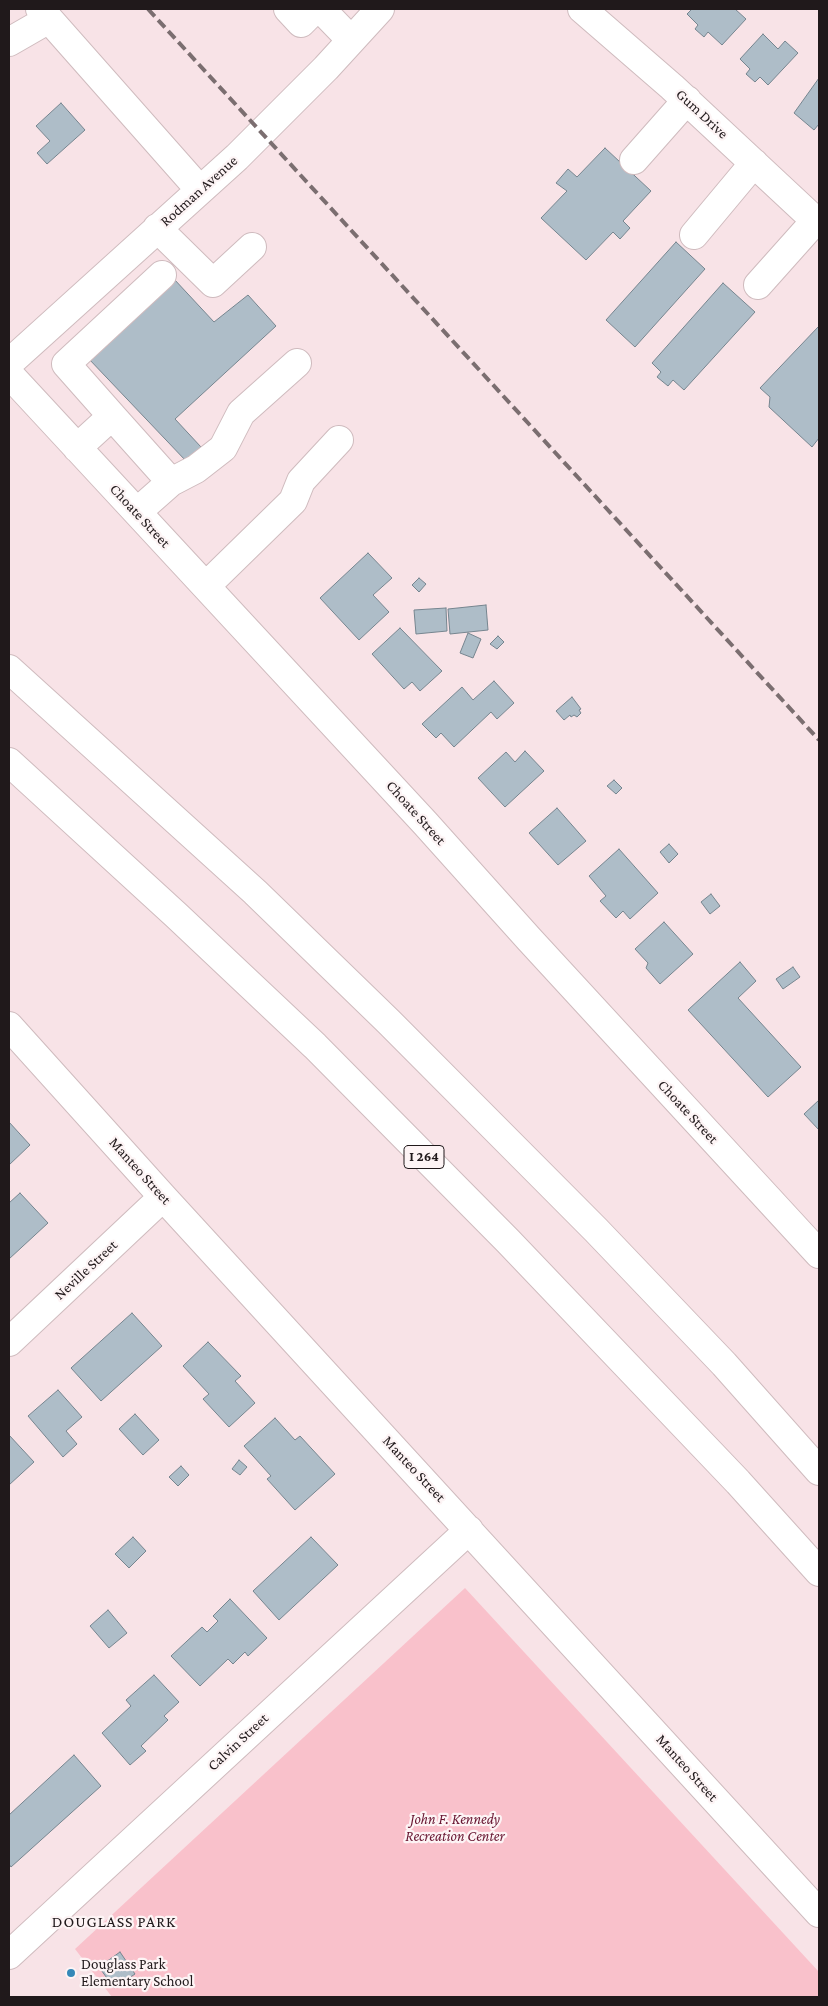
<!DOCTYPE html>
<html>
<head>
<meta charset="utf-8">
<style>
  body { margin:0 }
  #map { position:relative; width:828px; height:2006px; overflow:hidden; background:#f8e3e7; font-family:"Crimson Pro",serif }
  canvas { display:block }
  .frame { position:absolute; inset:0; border:10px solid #20191b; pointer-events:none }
</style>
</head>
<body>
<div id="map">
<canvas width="828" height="2006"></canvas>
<div class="frame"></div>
</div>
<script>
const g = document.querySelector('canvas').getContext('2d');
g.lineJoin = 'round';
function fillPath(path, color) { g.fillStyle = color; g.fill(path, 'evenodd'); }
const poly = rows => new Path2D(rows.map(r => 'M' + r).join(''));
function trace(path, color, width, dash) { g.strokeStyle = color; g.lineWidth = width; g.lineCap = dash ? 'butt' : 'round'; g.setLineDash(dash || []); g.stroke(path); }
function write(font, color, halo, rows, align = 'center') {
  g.font = font + ' "Crimson Pro",serif'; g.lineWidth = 4.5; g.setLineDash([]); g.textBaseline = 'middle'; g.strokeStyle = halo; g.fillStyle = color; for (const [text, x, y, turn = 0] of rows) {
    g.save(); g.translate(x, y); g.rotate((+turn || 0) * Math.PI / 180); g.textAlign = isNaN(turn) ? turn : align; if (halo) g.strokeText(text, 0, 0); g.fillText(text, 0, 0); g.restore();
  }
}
fillPath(poly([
  [465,1588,819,1972,819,1997,112,1997,75,1949]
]), '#f9c1cb');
const building = poly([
  [692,9,735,9,746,19,722,45,708,32,704,37,695,29,698,25,687,14,692,9],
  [763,34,778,49,785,41,798,53,768,85,760,77,755,82,746,74,750,69,740,59,763,34],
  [819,78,819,124,814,130,794,113,819,78],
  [61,103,85,130,47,164,37,153,50,141,36,126,61,103],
  [605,148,651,191,623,221,630,228,620,239,613,232,586,260,541,218,567,191,556,183,568,169,577,177,605,148],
  [676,242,705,269,635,347,606,320,676,242],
  [174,279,214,322,248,295,276,326,175,419,201,447,186,461,88,358,174,279],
  [723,283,755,312,684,390,673,380,668,386,657,377,661,372,652,363,723,283],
  [819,326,819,438,812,447,769,407,770,397,760,388,819,326],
  [368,553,392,578,373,595,389,612,359,640,320,598,368,553],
  [419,578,426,584,419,592,412,585,419,578],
  [486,605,488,630,450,634,448,609,486,605],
  [446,608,447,631,416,634,414,610,446,608],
  [400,628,442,671,420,691,412,682,404,689,372,654,400,628],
  [468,633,481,639,473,658,460,653,468,633],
  [498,636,504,642,497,649,490,644,498,636],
  [494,681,514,703,497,719,491,712,454,747,441,733,436,738,422,724,462,687,473,700,494,681],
  [572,697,581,709,579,710,581,713,577,717,574,715,571,717,570,715,564,720,556,711,572,697],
  [525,751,544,771,505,807,478,778,506,752,515,762,525,751],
  [614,780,622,788,616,794,607,786,614,780],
  [557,808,586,841,558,865,529,833,557,808],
  [669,844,678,854,669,863,660,852,669,844],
  [619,849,658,893,630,919,623,911,616,918,600,901,606,896,589,876,619,849],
  [711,894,720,906,710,914,701,902,711,894],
  [664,922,693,954,660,984,646,968,648,963,635,949,664,922],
  [740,962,756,981,738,998,801,1067,768,1097,688,1010,740,962],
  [793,967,800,977,783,989,776,979,793,967],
  [819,1100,819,1130,804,1114,819,1100],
  [9,1122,30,1145,9,1165,9,1122],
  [20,1193,48,1223,9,1259,9,1203,20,1193],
  [132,1313,162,1346,101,1401,71,1368,132,1313],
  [208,1342,241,1376,235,1381,255,1403,229,1427,203,1399,209,1394,183,1366,208,1342],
  [58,1390,82,1417,66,1431,77,1444,63,1457,28,1416,58,1390],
  [135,1414,159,1440,143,1455,119,1429,135,1414],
  [275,1418,295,1440,300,1436,335,1474,295,1510,267,1479,271,1476,244,1446,275,1418],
  [9,1435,34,1462,9,1485,9,1435],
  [239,1460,247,1467,240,1475,232,1469,239,1460],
  [181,1466,189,1475,178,1486,169,1477,181,1466],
  [133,1537,146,1551,129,1568,115,1554,133,1537],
  [311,1537,338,1565,279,1620,253,1591,311,1537],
  [230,1599,267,1638,248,1656,245,1652,233,1664,228,1659,200,1686,171,1656,202,1627,207,1632,218,1621,213,1616,230,1599],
  [108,1610,127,1633,109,1648,90,1626,108,1610],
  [154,1675,179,1702,164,1716,168,1720,141,1746,146,1751,130,1765,102,1733,131,1706,126,1700,154,1675],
  [74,1755,101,1786,11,1867,9,1864,9,1815,74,1755],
  [120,1952,135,1974,114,1988,99,1967,120,1952]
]);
fillPath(building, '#aebdc8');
trace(building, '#76858f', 1);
const minor = poly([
  [40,9,200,190],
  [288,9,301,23,315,9],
  [321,9,351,40],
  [582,9,672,87,819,224],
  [9,42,49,19],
  [634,160,687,100],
  [157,228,213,283,252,247],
  [694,235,754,163],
  [758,285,816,220],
  [9,363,237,157,326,68,380,9],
  [9,374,425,823,529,939,819,1254],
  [112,416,171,482],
  [77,448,112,416,66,364,162,275],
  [137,512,171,482,196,469,223,448,241,413,297,363],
  [206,586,293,501,301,481,339,440],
  [9,1026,163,1197,819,1913],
  [9,1342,163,1197],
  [9,1955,469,1530]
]);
const highway = poly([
  [9,669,255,892,389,1022,596,1230,724,1364,819,1471],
  [9,762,176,915,315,1046,508,1241,738,1482,819,1572]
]);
trace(minor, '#cfbbbe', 30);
trace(highway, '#cfbbbe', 30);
trace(minor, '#fff', 28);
trace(highway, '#fff', 28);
trace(poly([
  [148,9,819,740]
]), '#7b6e70', 4, [10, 5]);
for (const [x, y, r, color] of [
  [71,1973,5,"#3588b8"]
]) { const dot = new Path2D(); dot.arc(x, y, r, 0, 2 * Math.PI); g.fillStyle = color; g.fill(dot); trace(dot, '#fdf4f5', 2); }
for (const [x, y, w] of [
  [424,1157,40]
]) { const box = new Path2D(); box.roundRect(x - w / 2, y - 11.5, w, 23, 4); g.fillStyle = '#fdf4f5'; g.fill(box); trace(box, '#20191b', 1); }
write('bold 14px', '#20191b', null, [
  ["I 264",424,1157]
]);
write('15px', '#20191b', '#fdf4f5', [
  ["Gum Drive",702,114,43],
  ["Rodman Avenue",199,191,-42],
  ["Choate Street",140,516,47],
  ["Choate Street",416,813,48],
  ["Choate Street",688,1112,47],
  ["Manteo Street",140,1171,48],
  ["Neville Street",86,1270,-43],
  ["Manteo Street",414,1469,47],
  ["Calvin Street",238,1742,-43],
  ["Manteo Street",687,1768,48]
]);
write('italic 15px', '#681531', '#fdf4f5', [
  ["John F. Kennedy",455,1819],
  ["Recreation Center",455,1836]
]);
write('15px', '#20191b', '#fdf4f5', [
  ["Douglass Park",81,1964],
  ["Elementary School",81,1981]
], 'left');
g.letterSpacing = '1px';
write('16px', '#20191b', '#fdf4f5', [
  ["DOUGLASS PARK",114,1922]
]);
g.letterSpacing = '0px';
</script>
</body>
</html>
